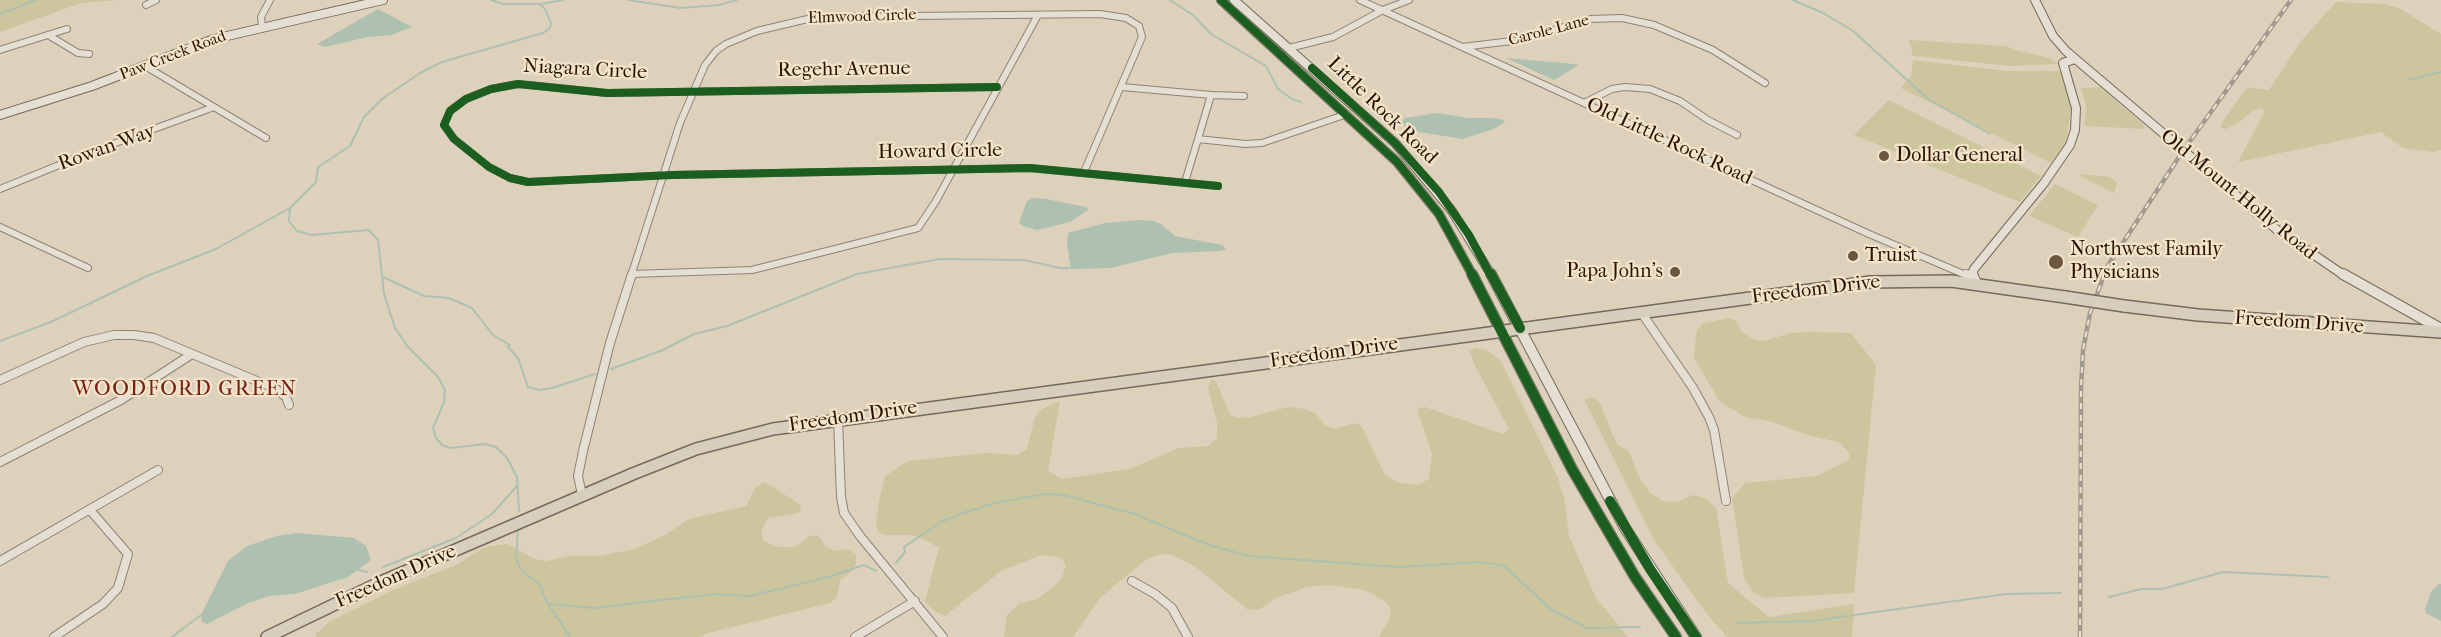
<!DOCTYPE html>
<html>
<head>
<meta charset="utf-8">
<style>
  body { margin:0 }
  canvas { display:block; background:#ded1bb }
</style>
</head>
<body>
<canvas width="2441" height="637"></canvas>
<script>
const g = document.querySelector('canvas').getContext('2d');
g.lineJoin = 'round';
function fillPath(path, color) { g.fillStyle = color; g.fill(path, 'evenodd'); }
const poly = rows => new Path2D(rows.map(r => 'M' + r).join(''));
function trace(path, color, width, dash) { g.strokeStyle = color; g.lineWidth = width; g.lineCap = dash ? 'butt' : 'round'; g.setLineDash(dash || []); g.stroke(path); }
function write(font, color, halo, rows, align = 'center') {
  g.font = font + ' "IM FELL French Canon",serif'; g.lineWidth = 4.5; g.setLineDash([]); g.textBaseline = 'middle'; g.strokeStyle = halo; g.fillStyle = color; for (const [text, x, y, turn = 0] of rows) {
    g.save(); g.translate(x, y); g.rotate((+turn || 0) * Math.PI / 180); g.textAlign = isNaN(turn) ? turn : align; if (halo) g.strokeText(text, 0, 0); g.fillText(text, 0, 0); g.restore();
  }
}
fillPath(poly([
  [0,0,120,0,81,3,0,32],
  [2336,2,2384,4,2399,8,2441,34,2441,150,2432,152,2403,148,2381,132,2238,162,2265,111,2260,108,2252,111,2241,121,2227,129,2221,128,2221,124,2247,87,2269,90,2301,41],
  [1909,40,2005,46,2019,51,2051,58,2058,64,2010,66,1913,56],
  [1913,60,2006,71,2060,71,2071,109,2066,141,2051,163,1901,88,1911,76],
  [2100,87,2143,124,2144,129,2085,126,2086,106,2081,88],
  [1889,100,2041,176,2020,202,1854,135],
  [2080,174,2110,177,2117,183,2114,193,2080,176],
  [2055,184,2098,205,2078,237,2029,216],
  [1729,318,1736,321,1742,332,1755,340,1764,341,1791,333,1808,332,1851,333,1876,365,1854,593,1764,598,1754,593,1744,578,1732,498,1745,483,1817,476,1849,460,1849,453,1839,442,1811,436,1773,422,1745,417,1720,402,1694,358,1695,345,1697,330,1704,323],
  [1476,348,1487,350,1501,361,1558,478,1564,497,1569,536,1596,598,1628,637,1379,637,1390,618,1391,610,1386,602,1365,590,1329,585,1307,587,1276,598,1260,609,1248,610,1197,568,1173,555,1161,554,1147,559,1101,597,1073,637,1004,637,1007,615,1020,603,1035,600,1056,585,1063,575,1066,565,1060,557,1041,555,1001,571,945,616,936,612,925,601,939,548,930,542,912,535,884,535,878,531,876,523,879,500,885,476,908,461,987,453,1017,455,1027,449,1035,417,1042,409,1060,401,1048,471,1062,479,1129,469,1179,448,1208,446,1217,438,1217,423,1208,388,1211,380,1216,381,1230,415,1237,418,1251,417,1288,407,1305,409,1316,414,1325,425,1333,429,1356,423,1362,427,1385,475,1399,483,1418,485,1429,479,1432,454,1417,409,1425,407,1503,434,1509,429,1474,364,1470,351],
  [1593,397,1600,403,1616,443,1629,452,1640,479,1650,493,1663,501,1676,502,1694,495,1707,499,1716,508,1728,583,1769,617,1854,604,1852,637,1727,637,1706,613,1654,540,1584,399],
  [763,482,772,486,800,505,801,511,798,513,768,518,761,531,764,542,780,547,795,547,810,536,818,535,826,547,836,551,848,549,856,554,856,563,852,571,840,580,837,597,830,603,708,633,699,637,316,637,315,635,329,622,393,590,458,564,485,547,507,544,535,559,546,561,569,556,599,556,635,549,665,535,689,519,746,506,755,488]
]), '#ccc59e');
fillPath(poly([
  [378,9,412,27,391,35,368,37,325,47,317,44],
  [1506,58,1574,64,1579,65,1554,80],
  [1437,113,1469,118,1491,118,1501,119,1505,122,1494,129,1463,139,1418,132,1400,124,1405,118],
  [1032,198,1046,199,1081,206,1087,207,1088,210,1070,222,1037,230,1023,226,1019,223,1027,201],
  [1141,220,1153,221,1161,224,1175,236,1222,245,1226,249,1221,251,1172,253,1111,268,1071,269,1067,244,1068,233,1105,223],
  [297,533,354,538,366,546,371,560,348,577,295,594,269,596,248,603,207,624,202,622,201,615,228,561,247,546,277,536],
  [2439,584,2441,584,2441,621,2426,613,2425,609,2431,592]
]), '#aec0b0');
trace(poly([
  [491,0,503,4,540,4,564,0],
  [628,0,681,8,719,5,737,0],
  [1170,0,1193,15,1211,34,1266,66,1278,89,1292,99,1301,102],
  [1793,0,1823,13,1852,30,1928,99,1990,134],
  [0,14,36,0],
  [2409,80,2441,72],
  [290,208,289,221,297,231,311,235,369,230,378,240,384,294,395,328,408,347,438,377,445,390,444,402,433,428,436,438,442,445,451,448,484,444,496,447,507,458,517,477,519,511],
  [383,277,424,296,449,298,472,308,493,335,510,345,508,347,518,358,528,387,539,390,552,388,595,374],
  [0,341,51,322,147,276,216,249,290,208,316,182,318,167,350,146,364,117,382,99,420,73,442,62,543,33,550,28,551,23,545,9,540,4],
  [611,369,663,350,694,334,727,326,857,274,940,259,1024,260,1060,268,1073,268],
  [518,530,516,557,520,569,539,584,547,602,570,637],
  [896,563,905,552,904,547,941,522,960,514,994,503,1045,494,1063,495,1135,514,1209,545,1249,556,1398,567,1480,562,1503,565,1553,611,1587,628,1640,627],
  [383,567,456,538,492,514,517,486],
  [355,569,367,572],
  [2109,597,2141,589,2162,589,2223,572,2328,577],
  [550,604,594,608,714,594,750,596,832,576,864,565,876,571],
  [1736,623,1811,621,2006,594,2061,593],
  [172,637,201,615]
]), '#aec0b0', 2);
const streetFar1 = poly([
  [1360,0,1869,234,1968,276],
  [146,5,156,0],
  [262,26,261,17,270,0],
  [48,35,78,53,89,54],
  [1462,47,1520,40,1591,19,1622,18,1654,25,1713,50,1765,83],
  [1289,48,1333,37,1383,10,1409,0],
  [0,50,67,29],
  [145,66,266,138],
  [997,87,607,93,518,84,491,89,466,99,450,111,444,125,454,139,489,167,510,178,528,182,672,175,1030,168,1218,186],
  [1122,87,1211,95,1198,139],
  [1211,95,1244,96],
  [1584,103,1612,89,1625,87,1650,89,1680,101,1708,120,1737,135],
  [1185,182,1198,139,1245,144,1262,143,1347,114],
  [0,189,91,152,214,107],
  [0,227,88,268],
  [632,274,752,270,918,228,936,201,1038,15],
  [631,276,680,123,705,65,716,51,726,44,757,31,816,17,1100,14,1126,18,1139,26,1142,37,1084,172]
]);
const street = poly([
  [1966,274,1974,281],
  [1641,312,1693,388,1709,417,1714,430,1726,501],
  [0,380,84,342,114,335,134,335,154,338,276,389,286,397,289,405],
  [838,419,841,497,844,513,860,536,943,637],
  [0,462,121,400,192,354],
  [582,495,578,476,583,451,610,343,632,274],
  [0,561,158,470],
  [1132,581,1155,594,1172,608,1188,637],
  [54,637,103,604,118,588,128,554,90,510],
  [855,637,915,601]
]);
const secondaryFar1 = poly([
  [1221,0,1397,162,1439,214,1473,276],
  [1234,0,1395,143,1452,211,1492,276],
  [2035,0,2053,36,2066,51,2276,229,2345,276],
  [0,115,92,86,214,39,383,0],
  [1972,276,1974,269,2044,183,2070,145,2075,130,2076,108,2063,63,2075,59]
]);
const secondary = poly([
  [1472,274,1572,469,1635,577,1676,637],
  [1491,274,1625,528,1696,637],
  [1972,274,1976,283],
  [2343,274,2441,329]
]);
const primary = poly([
  [2124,306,2198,315,2441,332],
  [267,637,381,582,635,473,696,449,773,429,1870,282,1951,281,2065,297]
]);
trace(streetFar1, '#8d8375', 8);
trace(street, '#8d8375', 10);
trace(secondaryFar1, '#746a5c', 10);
trace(secondary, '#746a5c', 12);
trace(primary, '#746a5c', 14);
trace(streetFar1, '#e5ded3', 6);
trace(street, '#e5ded3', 8);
trace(secondaryFar1, '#e5ded3', 8);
trace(secondary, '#e5ded3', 10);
trace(primary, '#d8cebe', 11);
const rail = poly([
  [2080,637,2081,388,2083,350,2090,313,2107,267,2183,151,2291,0]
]);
trace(rail, '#a0998f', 4.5);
trace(rail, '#f3e4ca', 2, [6]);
const primaryBridge = poly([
  [2065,297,2124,306]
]);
trace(primaryBridge, '#746a5c', 14, []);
trace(primaryBridge, '#d8cebe', 11);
trace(poly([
  [1221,0,1397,162,1439,214,1473,276],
  [1312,68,1395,143,1439,192,1469,235,1491,276],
  [997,87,607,93,518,84,491,89,466,99,450,111,444,125,454,139,489,167,510,178,528,182,672,175,1030,168,1218,186]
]), '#1b5e20', 8);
trace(poly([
  [1472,274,1572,469,1635,577,1676,637],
  [1491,274,1520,328],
  [1610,501,1650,569,1696,637]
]), '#1b5e20', 10);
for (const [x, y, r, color] of [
  [1884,156,6,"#6a5641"],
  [1853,256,6,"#6a5641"],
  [2056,262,8,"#6a5641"],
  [1675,272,6,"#6a5641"]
]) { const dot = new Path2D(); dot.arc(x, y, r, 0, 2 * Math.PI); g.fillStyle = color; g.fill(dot); trace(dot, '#f3e4ca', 2); }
write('16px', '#2b1300', '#f3e4ca', [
  ["Elmwood Circle",862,17,-2],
  ["Carole Lane",1549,31,-15],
  ["Paw Creek Road",173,56,-21]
]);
write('20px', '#2b1300', '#f3e4ca', [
  ["Niagara Circle",585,70,3],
  ["Regehr Avenue",844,70,-1],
  ["Little Rock Road",1382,111,44],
  ["Old Little Rock Road",1669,142,25],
  ["Rowan Way",107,148,-20],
  ["Howard Circle",940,152,-1],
  ["Old Mount Holly Road",2238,195,39],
  ["Freedom Drive",1816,290,-7],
  ["Freedom Drive",2299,323,4],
  ["Freedom Drive",1334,353,-8],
  ["Freedom Drive",853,417,-8],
  ["Freedom Drive",396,577,-24]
]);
write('20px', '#2b1300', '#f3e4ca', [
  ["Dollar General",1896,156],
  ["Northwest Family",2070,250],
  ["Physicians",2070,273],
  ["Truist",1865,256],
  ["Papa John's",1663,272,"right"]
], 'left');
g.letterSpacing = '1.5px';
write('21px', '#7a1f14', '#f3e4ca', [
  ["WOODFORD GREEN",185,390]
]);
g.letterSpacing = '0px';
</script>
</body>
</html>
